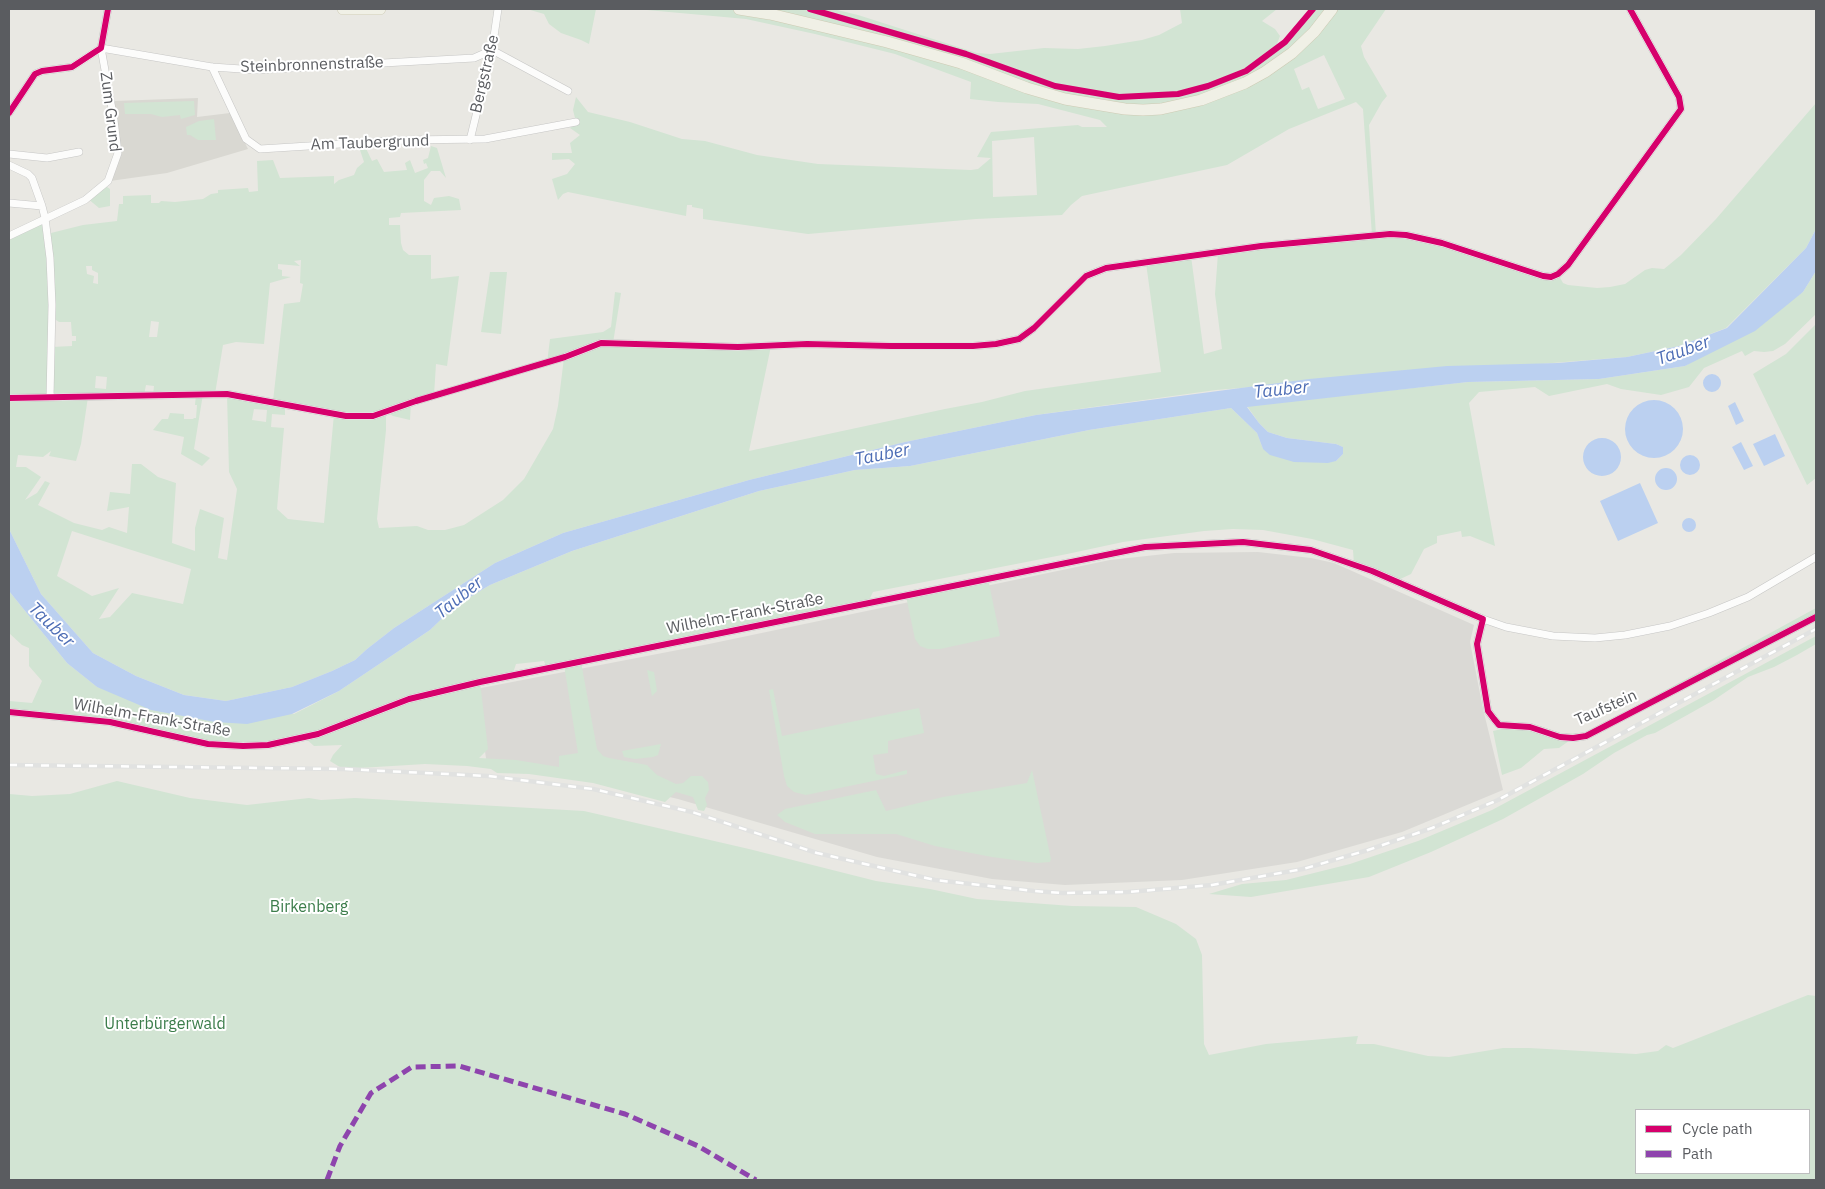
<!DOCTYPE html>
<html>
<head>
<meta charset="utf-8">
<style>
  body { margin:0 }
  #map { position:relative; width:1825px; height:1189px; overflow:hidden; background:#e9e8e3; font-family:"IBM Plex Sans",sans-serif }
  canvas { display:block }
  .frame { position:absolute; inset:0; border:10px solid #5a5c60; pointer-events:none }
  .legend { position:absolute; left:1635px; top:1109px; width:175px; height:65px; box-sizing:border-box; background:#fff; border:1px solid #bdbebf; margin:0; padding:6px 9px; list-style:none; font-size:15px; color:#5a5c60 }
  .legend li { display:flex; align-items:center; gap:10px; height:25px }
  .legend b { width:25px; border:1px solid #bdbebf }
</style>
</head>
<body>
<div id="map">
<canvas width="1825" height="1189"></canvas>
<div class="frame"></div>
<ul class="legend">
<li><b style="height:6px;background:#d6006c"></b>Cycle path</li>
<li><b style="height:6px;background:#8e44ad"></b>Path</li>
</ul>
</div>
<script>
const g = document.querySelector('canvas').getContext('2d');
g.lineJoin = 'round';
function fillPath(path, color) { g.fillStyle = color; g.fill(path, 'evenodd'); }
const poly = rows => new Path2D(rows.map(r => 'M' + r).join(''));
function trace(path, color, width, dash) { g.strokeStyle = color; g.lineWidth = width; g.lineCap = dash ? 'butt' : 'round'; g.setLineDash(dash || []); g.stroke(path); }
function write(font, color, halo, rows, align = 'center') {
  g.font = font + ' "IBM Plex Sans",sans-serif'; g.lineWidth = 4; g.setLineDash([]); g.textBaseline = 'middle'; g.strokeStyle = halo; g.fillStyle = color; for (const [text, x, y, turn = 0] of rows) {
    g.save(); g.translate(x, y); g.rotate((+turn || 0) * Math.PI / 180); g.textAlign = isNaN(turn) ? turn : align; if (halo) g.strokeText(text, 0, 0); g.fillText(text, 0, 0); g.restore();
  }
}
fillPath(poly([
  [1258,552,1311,558,1334,563,1474,625,1470,642,1483,709,1503,790,1402,832,1297,862,1182,880,1065,885,992,879,877,857,678,799,588,778,487,765,476,689,709,644,1110,560,1174,553]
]), '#dad9d5');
fillPath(poly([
  [198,98,197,117,230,113,248,149,167,173,110,181,121,155,114,101]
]), '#d9d8d2');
fillPath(poly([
  [527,9,596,9,589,44,581,40,561,33,549,24,544,14],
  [636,9,833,9,858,15,977,53,990,54,1044,48,1078,49,1105,46,1142,40,1159,35,1182,23,1180,9,1277,9,1262,21,1275,29,1280,36,1275,49,1285,42,1313,9,1386,9,1361,46,1364,57,1387,96,1382,102,1369,125,1376,235,1406,235,1528,271,1558,274,1563,283,1568,285,1597,288,1610,287,1625,284,1645,270,1652,268,1664,269,1681,255,1716,219,1816,103,1816,229,1806,248,1726,328,1679,346,1627,357,1216,390,1036,415,905,442,749,480,563,533,495,563,394,628,367,649,355,660,332,671,292,687,226,701,184,695,136,676,93,653,41,594,9,529,9,236,45,218,47,234,83,225,117,221,119,204,123,204,123,196,151,195,151,203,159,203,161,201,175,202,203,199,211,194,218,193,218,190,248,188,249,192,258,191,257,161,273,160,280,178,334,176,334,184,339,180,354,175,357,168,364,162,359,147,351,149,348,148,348,143,363,142,372,161,377,159,384,172,407,170,405,163,410,160,415,173,428,168,426,163,424,164,423,160,428,158,431,146,437,148,446,178,440,171,431,171,424,180,424,201,431,205,434,198,449,196,459,199,461,210,401,213,400,217,389,218,389,225,400,225,401,243,403,250,409,255,431,255,431,279,459,276,447,366,436,364,434,395,411,402,410,420,393,416,386,412,386,430,377,519,379,528,417,526,428,530,445,530,464,525,503,500,524,479,553,429,558,406,564,358,547,363,550,339,603,332,611,327,615,292,621,293,613,343,771,346,749,451,945,409,982,402,1025,391,1161,372,1146,263,1191,256,1204,354,1222,349,1215,294,1218,253,1372,235,1363,109,1356,102,1289,129,1227,165,1082,196,1071,205,1062,215,976,219,808,234,703,219,703,209,692,207,692,205,687,205,686,216,568,192,563,194,558,200,552,179,567,174,575,164,569,159,552,160,552,153,572,153,570,143,580,135,570,128,576,122,573,110,576,97,588,112,630,122,682,139,705,141,757,155,818,164,971,170,978,169,991,158,977,157,991,132,1078,125,1082,127,1107,127,1100,120,1038,104,998,102,970,99,971,82,895,54,815,34,746,19],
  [1324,55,1345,99,1318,109,1309,87,1302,90,1294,69],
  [1034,137,1037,195,993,197,992,141],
  [301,260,300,283,303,284,300,302,284,304,273,401,227,394,229,472,237,489,227,560,218,558,224,518,200,509,195,528,195,551,172,543,176,483,158,477,141,464,132,464,130,494,110,492,107,511,129,507,127,533,109,527,102,530,74,523,38,505,50,483,45,481,37,493,25,500,41,477,26,467,16,467,18,455,43,457,51,451,49,456,76,461,81,444,88,397,144,395,146,385,154,386,153,395,196,394,195,405,197,405,196,418,194,418,193,419,184,419,184,414,170,413,168,419,162,419,153,430,184,437,181,454,202,466,210,458,194,449,203,394,215,394,223,345,236,342,264,344,270,283,291,277,282,276,282,270,278,269,278,264,300,266,294,261],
  [86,266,92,266,92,270,98,273,98,284,93,283,94,276,87,274],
  [53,318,59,322,71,322,72,336,76,336,76,341,72,341,72,346,52,347],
  [151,321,159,322,157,337,149,337],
  [96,376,107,377,106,389,95,388],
  [285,405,334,414,324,523,288,519,277,509,284,428,271,427,272,414,285,415],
  [254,409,267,410,266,422,252,420],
  [72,531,191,569,183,604,132,593,110,617,99,619,119,588,92,596,57,576],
  [194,101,195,115,181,119,180,115,162,117,151,114,125,114,124,103],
  [214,119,216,140,198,140,190,135,187,135,186,127,199,121],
  [104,185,110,189,110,206,99,208,87,198],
  [1816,271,1816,314,1785,344,1773,351,1764,352,1754,351,1745,356,1742,351,1704,368,1689,387,1661,395,1621,389,1607,384,1549,396,1535,387,1479,392,1469,403,1495,546,1470,536,1462,537,1461,531,1437,536,1437,543,1424,549,1411,574,1396,581,1354,564,1353,550,1312,539,1263,530,1233,529,1204,531,1123,542,1067,554,873,592,867,604,581,662,597,749,603,756,609,758,647,765,657,775,676,784,683,783,691,776,702,776,708,782,709,790,705,798,707,805,704,811,698,810,693,797,676,792,665,802,593,783,529,774,497,773,491,769,467,766,425,764,343,769,330,761,333,755,342,745,314,746,305,738,289,741,226,745,110,722,9,712,9,701,32,703,42,681,29,666,29,648,22,645,9,633,9,591,67,663,97,687,294,714,339,691,430,630,455,606,490,585,572,551,759,491,855,470,910,466,1089,430,1231,408,1257,433,1263,449,1336,461,1343,454,1343,447,1336,444,1287,438,1268,432,1259,423,1247,406,1468,382,1599,379,1685,366,1803,292],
  [544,661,547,669,564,665,578,753,559,756,559,767,516,760,479,758,488,749,480,682,512,676,516,664],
  [490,272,507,272,501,334,481,332],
  [1816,324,1816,478,1807,485,1753,374,1786,354],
  [988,579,1000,636,940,649,928,649,920,646,915,639,906,596],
  [1816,608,1816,617,1586,736,1573,738,1559,748,1544,749,1521,768,1502,775,1493,731,1514,726,1530,727,1540,726,1562,734,1587,733],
  [1816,636,1816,644,1797,655,1774,667,1748,677,1714,700,1655,733,1647,735,1614,753,1583,774,1503,819,1431,852,1369,877,1251,897,1209,894,1242,884,1286,880,1350,864,1418,841,1492,810],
  [647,670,654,672,657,691,652,696],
  [773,689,782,736,919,708,924,733,888,741,888,753,873,755,876,774,884,776,907,770,907,774,806,795,794,792,787,786,784,776,769,690],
  [661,744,658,755,653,757,635,759,624,757,622,751],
  [1032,770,1051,859,1050,862,1037,863,992,857,935,846,896,834,815,834,785,822,777,815,785,809,876,790,886,811,943,797,1027,783],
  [117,781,190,798,247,805,309,798,321,800,355,798,584,811,749,849,876,881,930,889,977,899,1072,906,1136,907,1176,924,1196,939,1202,955,1204,1044,1209,1055,1266,1044,1358,1036,1356,1044,1374,1044,1428,1056,1449,1057,1503,1048,1529,1048,1636,1054,1658,1051,1666,1045,1673,1048,1808,995,1816,996,1816,1180,9,1180,9,794,32,796,70,794],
  [1809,1110,1809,1173,1636,1173,1636,1110]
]), '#d2e4d3');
fillPath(poly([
  [1816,229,1816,271,1803,292,1755,331,1685,366,1599,379,1468,382,1247,407,1259,423,1268,432,1287,438,1336,444,1343,447,1343,454,1336,461,1328,463,1294,462,1270,455,1263,449,1257,433,1231,408,1089,430,910,466,855,470,759,491,572,551,490,585,455,606,430,630,339,691,292,714,247,724,215,722,151,710,97,687,67,663,9,591,9,529,41,594,93,653,136,676,184,695,226,701,292,687,332,671,355,660,367,649,394,628,495,563,563,533,749,480,905,442,1036,415,1309,379,1447,366,1558,363,1627,357,1679,346,1727,328,1806,248],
  '1703 383a9 9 0 1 1 18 0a9 9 0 1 1-18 0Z',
  '1625 429a29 29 0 1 1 58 0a29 29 0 1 1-58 0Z',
  [1735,402,1744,421,1736,425,1728,406],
  [1775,434,1785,456,1764,466,1753,444],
  '1583 457a19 19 0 1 1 38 0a19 19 0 1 1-38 0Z',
  [1741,442,1753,466,1744,470,1732,447],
  '1680 465a10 10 0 1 1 20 0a10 10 0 1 1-20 0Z',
  '1655 479a11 11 0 1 1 22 0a11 11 0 1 1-22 0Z',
  [1640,483,1658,523,1618,541,1600,501],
  '1682 525a7 7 0 1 1 14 0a7 7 0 1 1-14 0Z'
]), '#bbd0f0');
const minor = poly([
  [101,48,212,67,256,70,474,58,492,50,568,91],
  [212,67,246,139,260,149,405,140,485,139,576,122],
  [9,113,35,74,42,71,72,67,101,48],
  [470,140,492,50,498,9],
  [9,154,47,158,79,152],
  [9,165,28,174,32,178,42,206,45,218,50,258,52,305,50,397],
  [9,203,42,206],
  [9,236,85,200,108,181,118,153,114,120,101,48,108,9],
  [9,398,227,394,346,416,373,416,416,401,565,357,601,343,738,347,807,344,891,346,973,346,996,344,1019,339,1034,328,1086,276,1106,268,1261,246,1390,234,1406,235,1442,243,1543,276,1551,277,1558,274,1568,265,1681,109,1679,97,1630,9],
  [1483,619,1477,644,1488,711,1494,719,1499,725,1530,727,1560,737,1573,738,1586,736,1816,617],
  [9,712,110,722,208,744,243,746,268,745,318,734,409,699,480,682,1145,547,1243,542,1311,550,1372,571,1483,619,1506,627,1553,636,1595,638,1625,635,1670,626,1709,613,1748,597,1816,557]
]);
const primary = poly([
  [343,9,380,9],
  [739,9,770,14,887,42,961,63,1027,88,1065,99,1125,109,1143,110,1161,109,1201,100,1245,83,1265,72,1292,53,1314,32,1332,9]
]);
trace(minor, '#c6c6c5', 8);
trace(primary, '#cecbb4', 12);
trace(minor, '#fcfcfb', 7);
trace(primary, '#f0f0e6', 11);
const rail = poly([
  [9,765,343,769,488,776,593,789,692,812,817,853,935,880,1034,891,1062,893,1128,892,1212,885,1303,869,1368,850,1432,828,1498,800,1816,629]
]);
trace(rail, '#e1e2e1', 4.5);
trace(rail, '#fff', 2.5, [8]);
trace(poly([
  [327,1180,340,1146,371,1093,412,1067,459,1066,625,1114,698,1146,756,1180]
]), '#8e44ad', 5, [10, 5]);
trace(poly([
  [810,9,966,54,1055,86,1119,97,1178,94,1208,86,1246,71,1285,42,1313,9],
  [9,113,35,74,42,71,72,67,101,48,108,9],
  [9,398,227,394,346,416,373,416,416,401,565,357,601,343,738,347,807,344,891,346,973,346,996,344,1019,339,1034,328,1086,276,1106,268,1261,246,1390,234,1406,235,1442,243,1543,276,1551,277,1558,274,1568,265,1681,109,1679,97,1630,9],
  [9,712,110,722,208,744,243,746,268,745,318,734,409,699,480,682,1145,547,1243,542,1311,550,1372,571,1483,619,1477,644,1488,711,1494,719,1499,725,1530,727,1560,737,1573,738,1586,736,1816,617]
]), '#d6006c', 6);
write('16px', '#5a5c60', '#fff', [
  ["Steinbronnenstraße",312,65,-2],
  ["Bergstraße",485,74,-77],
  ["Zum Grund",110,112,83],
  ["Am Taubergrund",370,143,-2],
  ["Wilhelm-Frank-Straße",745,614,-11],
  ["Taufstein",1606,708,-24],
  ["Wilhelm-Frank-Straße",152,718,10]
]);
write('16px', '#3c7d4b', '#fff', [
  ["Birkenberg",309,907],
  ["Unterbürgerwald",165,1024]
]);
write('italic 18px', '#4d6db5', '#fff', [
  ["Tauber",1683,351,-20],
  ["Tauber",1281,390,-6],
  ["Tauber",882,455,-11],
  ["Tauber",459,598,-39],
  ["Tauber",51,625,44]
]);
</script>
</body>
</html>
